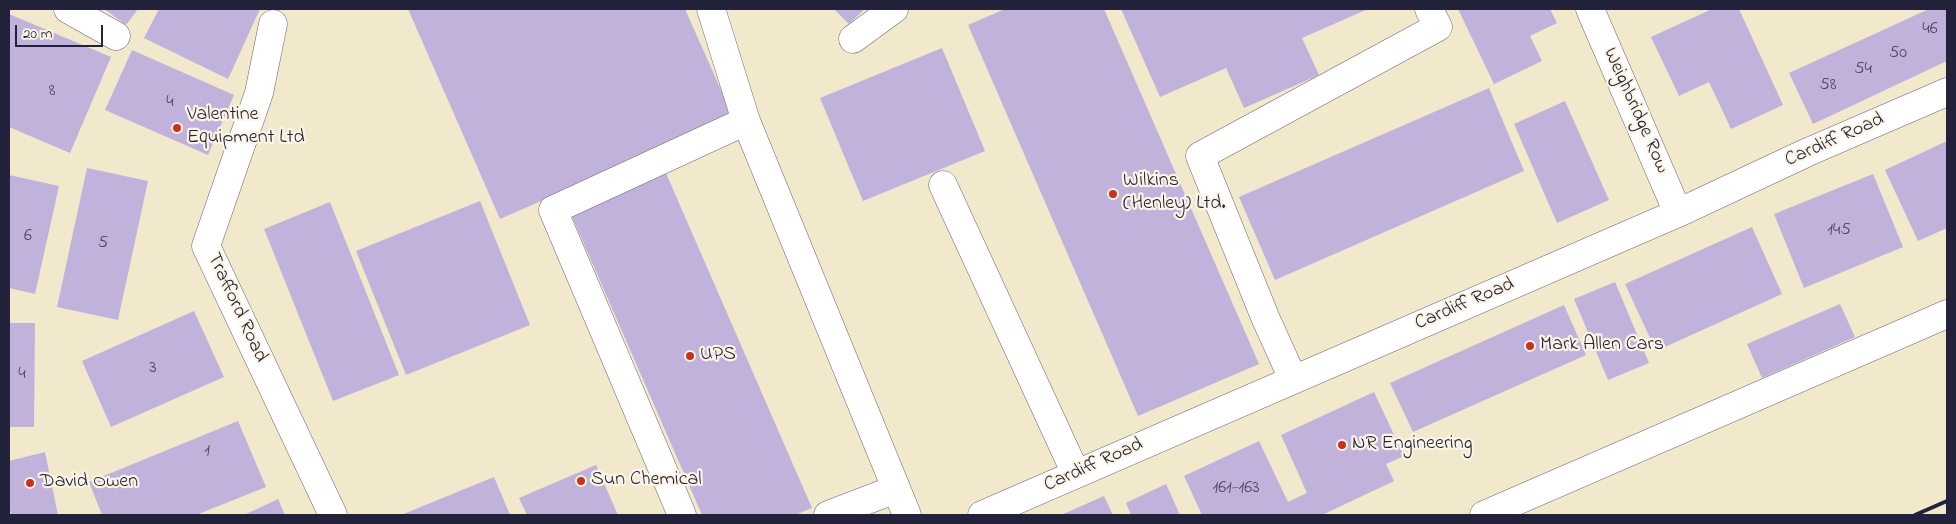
<!DOCTYPE html>
<html>
<head>
<meta charset="utf-8">
<style>
  body { margin:0 }
  #map { position:relative; width:1956px; height:524px; overflow:hidden; background:#f2e8cc; font-family:"Indie Flower",sans-serif }
  canvas { display:block }
  .frame { position:absolute; inset:0; border:10px solid #22223b; pointer-events:none }
  .scale { position:absolute; left:15px; top:25px; width:88px; height:22px; box-sizing:border-box; border:2px solid #22223b; border-top:0; padding-left:6px; font-size:15px; line-height:18px; white-space:nowrap; color:#22223b; -webkit-text-stroke:4px #fcf5e5; paint-order:stroke }
</style>
</head>
<body>
<div id="map">
<canvas width="1956" height="524"></canvas>
<div class="frame"></div>
<div class="scale">20 m</div>
</div>
<script>
const g = document.querySelector('canvas').getContext('2d');
g.lineJoin = 'round';
function fillPath(path, color) { g.fillStyle = color; g.fill(path, 'evenodd'); }
const poly = rows => new Path2D(rows.map(r => 'M' + r).join(''));
function trace(path, color, width, dash) { g.strokeStyle = color; g.lineWidth = width; g.lineCap = dash ? 'butt' : 'round'; g.setLineDash(dash || []); g.stroke(path); }
function write(font, color, halo, rows, align = 'center') {
  g.font = font + ' "Indie Flower",sans-serif'; g.lineWidth = 4.5; g.setLineDash([]); g.textBaseline = 'middle'; g.strokeStyle = halo; g.fillStyle = color; for (const [text, x, y, turn = 0] of rows) {
    g.save(); g.translate(x, y); g.rotate((+turn || 0) * Math.PI / 180); g.textAlign = isNaN(turn) ? turn : align; if (halo) g.strokeText(text, 0, 0); g.fillText(text, 0, 0); g.restore();
  }
}
fillPath(poly([
  [104,9,138,9,126,25],
  [159,9,260,9,228,79,144,38],
  [408,9,685,9,733,117,500,219],
  [834,9,865,9,849,24],
  [1005,9,1104,9,1259,364,1138,416,968,25],
  [1121,9,1368,9,1302,38,1319,75,1244,108,1226,68,1160,97],
  [1458,9,1550,9,1557,23,1530,36,1542,61,1494,84],
  [1712,9,1739,9,1783,105,1731,129,1709,82,1679,96,1651,37],
  [1929,9,1947,9,1947,61,1813,124,1789,73],
  [9,14,111,57,70,153,9,127],
  [942,48,985,151,863,201,820,98],
  [132,50,234,95,208,155,105,110],
  [1489,88,1524,171,1275,280,1239,197],
  [1565,101,1609,200,1557,223,1514,124],
  [1947,141,1947,228,1918,241,1885,170],
  [662,164,812,508,795,515,702,515,567,205],
  [87,168,148,181,118,320,57,307],
  [1873,174,1903,247,1804,288,1774,214],
  [9,175,59,186,35,294,9,288],
  [480,201,530,325,406,375,356,251],
  [330,202,399,375,333,401,264,229],
  [1752,227,1782,294,1656,351,1625,284],
  [1615,282,1649,363,1608,380,1574,299],
  [1840,304,1855,337,1762,378,1747,344],
  [1564,305,1586,355,1413,432,1390,383],
  [194,311,224,377,111,427,82,361],
  [9,323,35,323,34,427,9,427],
  [1374,392,1404,456,1386,464,1394,481,1322,515,1202,515,1184,476,1259,441,1288,502,1307,493,1281,435],
  [238,421,266,487,196,515,102,515,89,482],
  [45,452,58,515,11,515,9,505,9,461],
  [596,465,618,515,527,515,519,498],
  [494,477,510,515,401,515],
  [1166,484,1180,515,1131,515,1126,503],
  [1104,496,1113,515,1061,515],
  [278,499,285,515,244,515]
]), '#c1b2dc');
const minor = poly([
  [68,9,116,36],
  [711,9,746,121],
  [1590,9,1678,213],
  [273,24,259,93,206,246,333,515],
  [853,39,894,9],
  [943,185,1076,474],
  [1293,379,1265,317,1200,156,1438,27,1429,9],
  [682,515,553,210,746,121,907,515],
  [828,515,896,489],
  [982,515,1678,213,1808,152,1947,92],
  [1484,515,1947,314]
]);
trace(minor, '#6b676e', 29);
trace(minor, '#fff', 28);
trace(poly([
  [1915,515,1947,501]
]), '#22223b', 4);
for (const [x, y, r, color] of [
  [177,128,5,"#c8321e"],
  [1113,194,5,"#c8321e"],
  [1530,346,5,"#c8321e"],
  [690,356,5,"#c8321e"],
  [1342,445,5,"#c8321e"],
  [581,481,5,"#c8321e"],
  [30,483,5,"#c8321e"]
]) { const dot = new Path2D(); dot.arc(x, y, r, 0, 2 * Math.PI); g.fillStyle = color; g.fill(dot); trace(dot, '#fcf5e5', 2); }
write('18px', '#4a4663', null, [
  ["46",1930,30],
  ["50",1898,54],
  ["54",1863,70],
  ["58",1828,86],
  ["8",52,92],
  ["4",170,103],
  ["145",1839,231],
  ["6",28,237],
  ["5",103,244],
  ["3",153,369],
  ["4",22,375],
  ["1",207,452],
  ["161-163",1236,489]
]);
write('20px', '#22223b', '#fcf5e5', [
  ["Weighbridge Row",1635,111,66],
  ["Cardiff Road",1835,141,-24],
  ["Cardiff Road",1465,305,-23],
  ["Trafford Road",236,308,65],
  ["Cardiff Road",1094,466,-24]
]);
write('20px', '#22223b', '#fcf5e5', [
  ["Valentine",187,116],
  ["Equipment Ltd",187,139],
  ["Wilkins",1123,182],
  ["(Henley) Ltd.",1123,205],
  ["Mark Allen Cars",1540,346],
  ["UPS",700,356],
  ["NR Engineering",1352,445],
  ["Sun Chemical",591,481],
  ["David Owen",40,483]
], 'left');
</script>
</body>
</html>
